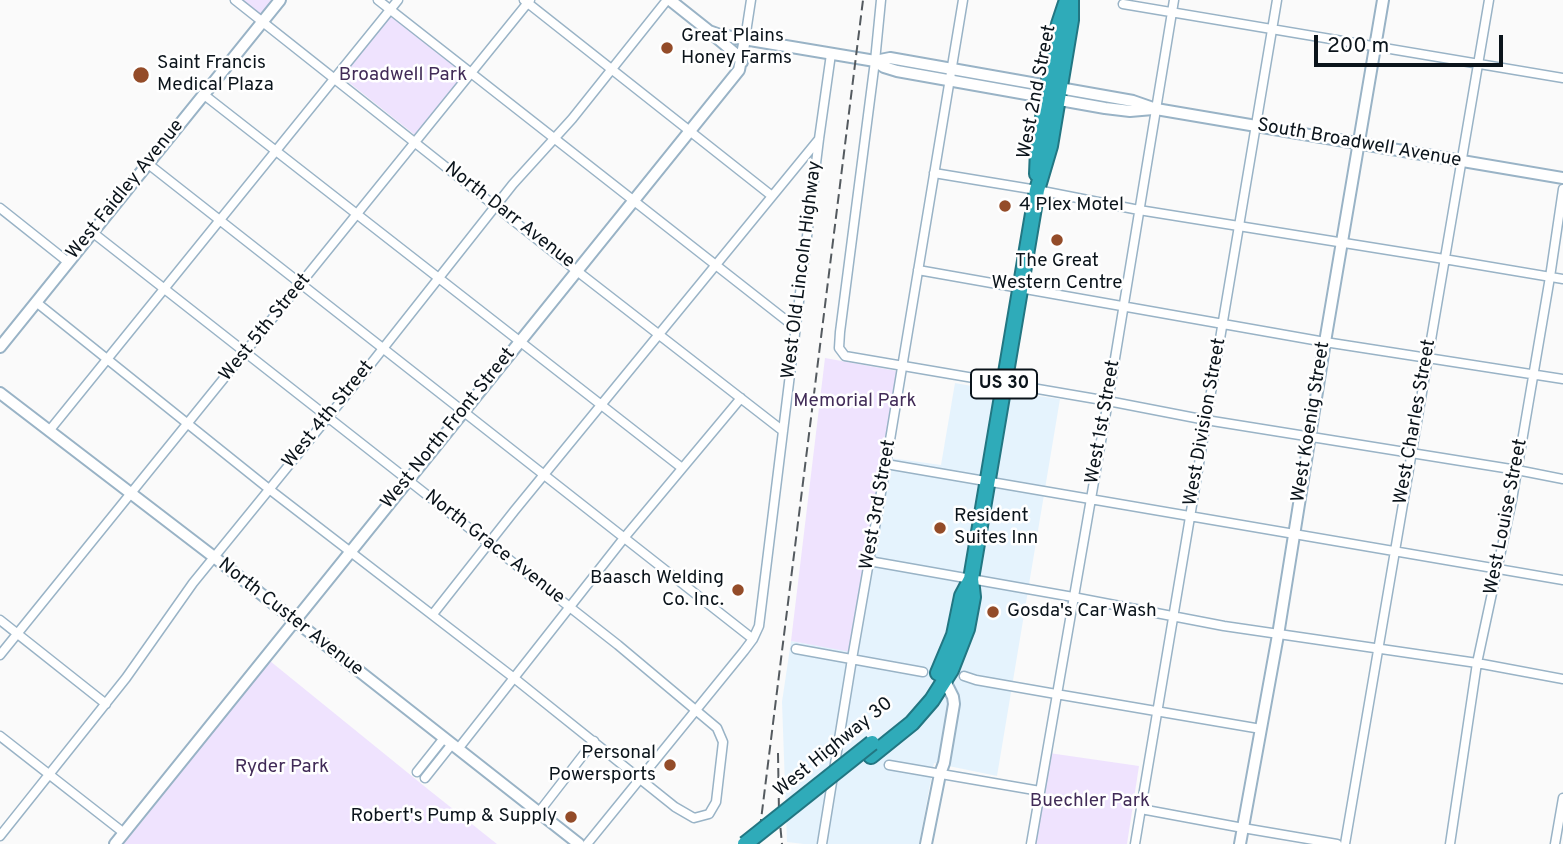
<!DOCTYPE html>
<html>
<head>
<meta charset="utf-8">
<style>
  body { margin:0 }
  #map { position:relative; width:1563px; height:844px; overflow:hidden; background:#fafafa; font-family:Overpass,sans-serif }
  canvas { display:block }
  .scale { position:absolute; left:1314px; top:35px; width:189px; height:32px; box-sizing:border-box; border:4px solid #0b141b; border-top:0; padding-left:9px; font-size:21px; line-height:24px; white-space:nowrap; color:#0b141b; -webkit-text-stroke:5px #fff; paint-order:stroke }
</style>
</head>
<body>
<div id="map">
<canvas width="1563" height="844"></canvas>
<div class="scale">200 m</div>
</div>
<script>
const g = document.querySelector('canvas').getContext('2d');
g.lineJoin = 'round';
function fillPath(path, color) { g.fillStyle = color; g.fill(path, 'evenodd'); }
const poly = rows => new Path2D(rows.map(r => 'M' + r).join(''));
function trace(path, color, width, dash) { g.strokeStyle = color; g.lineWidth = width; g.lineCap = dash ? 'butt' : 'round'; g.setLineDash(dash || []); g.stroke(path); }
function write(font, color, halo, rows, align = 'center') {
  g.font = font + ' Overpass,sans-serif'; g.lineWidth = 5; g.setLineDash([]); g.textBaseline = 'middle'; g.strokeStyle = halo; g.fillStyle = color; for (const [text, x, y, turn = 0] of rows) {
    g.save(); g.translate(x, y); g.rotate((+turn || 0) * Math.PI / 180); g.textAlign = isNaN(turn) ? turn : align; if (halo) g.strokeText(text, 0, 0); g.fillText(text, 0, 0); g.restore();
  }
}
fillPath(poly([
  [955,383,994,390,1060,399,997,776,934,763,919,844,804,844,787,842,782,702,791,641,851,651,883,457,941,465]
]), '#e5f3fd');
fillPath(poly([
  [240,0,277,0,263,18],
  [391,16,464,74,415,135,342,77],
  [825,358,897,371,851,652,791,641],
  [270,661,429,790,497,844,124,844],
  [1049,753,1139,766,1127,844,1035,844]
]), '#efe3fe');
const street = poly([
  [235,0,577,271,783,431],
  [378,0,796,328],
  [524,0,772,196],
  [881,0,875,61,840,332,839,348,845,356,1108,401,1206,420,1517,470,1563,479],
  [1123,4,1563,78],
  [745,39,751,0],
  [203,94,682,468],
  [147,163,753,639],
  [934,173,1037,190,1139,210,1444,259,1563,279],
  [0,208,68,262],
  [918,270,1325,342,1563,379],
  [36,302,269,489,514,678,675,807,694,818,709,814,716,802,723,742,717,728,618,645,92,232],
  [49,431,398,0],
  [886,464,1563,580],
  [869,561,1073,597,1224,626,1477,663,1563,679],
  [433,614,515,510,819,139],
  [0,620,106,704],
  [796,649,923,672],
  [0,655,530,0],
  [964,676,976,680,1056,694,1261,729],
  [0,736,124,833],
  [458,749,624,538,741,398],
  [889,765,1040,791],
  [417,772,444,738],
  [425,778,452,744],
  [1141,809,1243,828,1337,844],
  [539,812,594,741],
  [0,836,126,678,193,583,355,384,513,184,572,119,667,0],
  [587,844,744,651,753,639,759,626,819,139,831,54],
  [822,844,852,659,886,464,963,0],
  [1031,844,1108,401,1174,0],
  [1135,844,1277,0],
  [1345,844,1489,0],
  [1450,844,1477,663,1512,500,1550,277,1563,189],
  [1555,844,1563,798]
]);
const secondary = poly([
  [670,0,709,31,720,35,875,61,884,67,897,71,1105,108,1130,111,1153,109],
  [711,33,737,55,742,62],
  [875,61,890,58,1133,101,1156,109,1563,178],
  [0,347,280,0],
  [0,393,214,557,579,844],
  [115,844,739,70,745,39],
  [926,844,940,774,944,763,954,704,953,697,945,681],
  [1240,844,1278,635,1325,342,1383,0]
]);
const highway = poly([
  [1037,174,1038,149,1048,86,1059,24,1067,0],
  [938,673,954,635,962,596,971,579],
  [871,756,912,723,932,700,951,670,967,629,973,597,971,579,1037,190,1050,146,1071,20,1071,0]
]);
trace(street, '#99b3c6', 11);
trace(secondary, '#99b3c6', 14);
trace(highway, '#227682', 18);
trace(street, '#fff', 8);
trace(secondary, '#fff', 10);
trace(highway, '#2fabb9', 14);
trace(poly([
  [778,753,779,813,782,844],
  [758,844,863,0]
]), '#545a5f', 2, [10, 5]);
const highwayBridge = poly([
  [745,844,872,743]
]);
trace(highwayBridge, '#227682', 18, []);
trace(highwayBridge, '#2fabb9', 14);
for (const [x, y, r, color] of [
  [667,48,7,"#944c29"],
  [141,75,9,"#944c29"],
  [1005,206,7,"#944c29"],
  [1057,240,7,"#944c29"],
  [940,528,7,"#944c29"],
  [738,590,7,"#944c29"],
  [993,612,7,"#944c29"],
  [670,765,7,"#944c29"],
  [571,817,7,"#944c29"]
]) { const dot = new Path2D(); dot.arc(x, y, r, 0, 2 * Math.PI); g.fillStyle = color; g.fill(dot); trace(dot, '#fff', 2.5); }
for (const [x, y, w] of [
  [1004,384,66]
]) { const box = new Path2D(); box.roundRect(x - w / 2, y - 14.5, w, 29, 5); g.fillStyle = '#fff'; g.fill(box); trace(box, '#0b141b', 2); }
write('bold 18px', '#0b141b', null, [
  ["US 30",1004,384]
]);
write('19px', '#0b141b', '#fff', [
  ["Great Plains",681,37],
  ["Honey Farms",681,59],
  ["Saint Francis",157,64],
  ["Medical Plaza",157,86],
  ["4 Plex Motel",1019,206],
  ["The Great",1057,262,"center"],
  ["Western Centre",1057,284,"center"],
  ["Resident",954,517],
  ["Suites Inn",954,539],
  ["Baasch Welding",724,579,"right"],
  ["Co. Inc.",724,601,"right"],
  ["Gosda's Car Wash",1007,612],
  ["Personal",656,754,"right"],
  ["Powersports",656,776,"right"],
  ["Robert's Pump & Supply",557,817,"right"]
], 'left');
write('19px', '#412b57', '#fff', [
  ["Broadwell Park",403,76],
  ["Memorial Park",855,402],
  ["Ryder Park",282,768],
  ["Buechler Park",1090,802]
]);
write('19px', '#0b141b', '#fff', [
  ["West 2nd Street",1038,92,-79],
  ["South Broadwell Avenue",1359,144,10],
  ["West Faidley Avenue",126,190,-51],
  ["North Darr Avenue",509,216,38],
  ["West Old Lincoln Highway",803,270,-83],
  ["West 5th Street",266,328,-51],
  ["West 4th Street",329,415,-51],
  ["West 1st Street",1104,422,-80],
  ["West Division Street",1206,422,-80],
  ["West Koenig Street",1312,422,-81],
  ["West Charles Street",1416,422,-80],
  ["West North Front Street",449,429,-51],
  ["West 3rd Street",879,505,-80],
  ["West Louise Street",1507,517,-79],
  ["North Grace Avenue",494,548,38],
  ["North Custer Avenue",290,618,38],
  ["West Highway 30",834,748,-39]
]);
</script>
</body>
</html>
